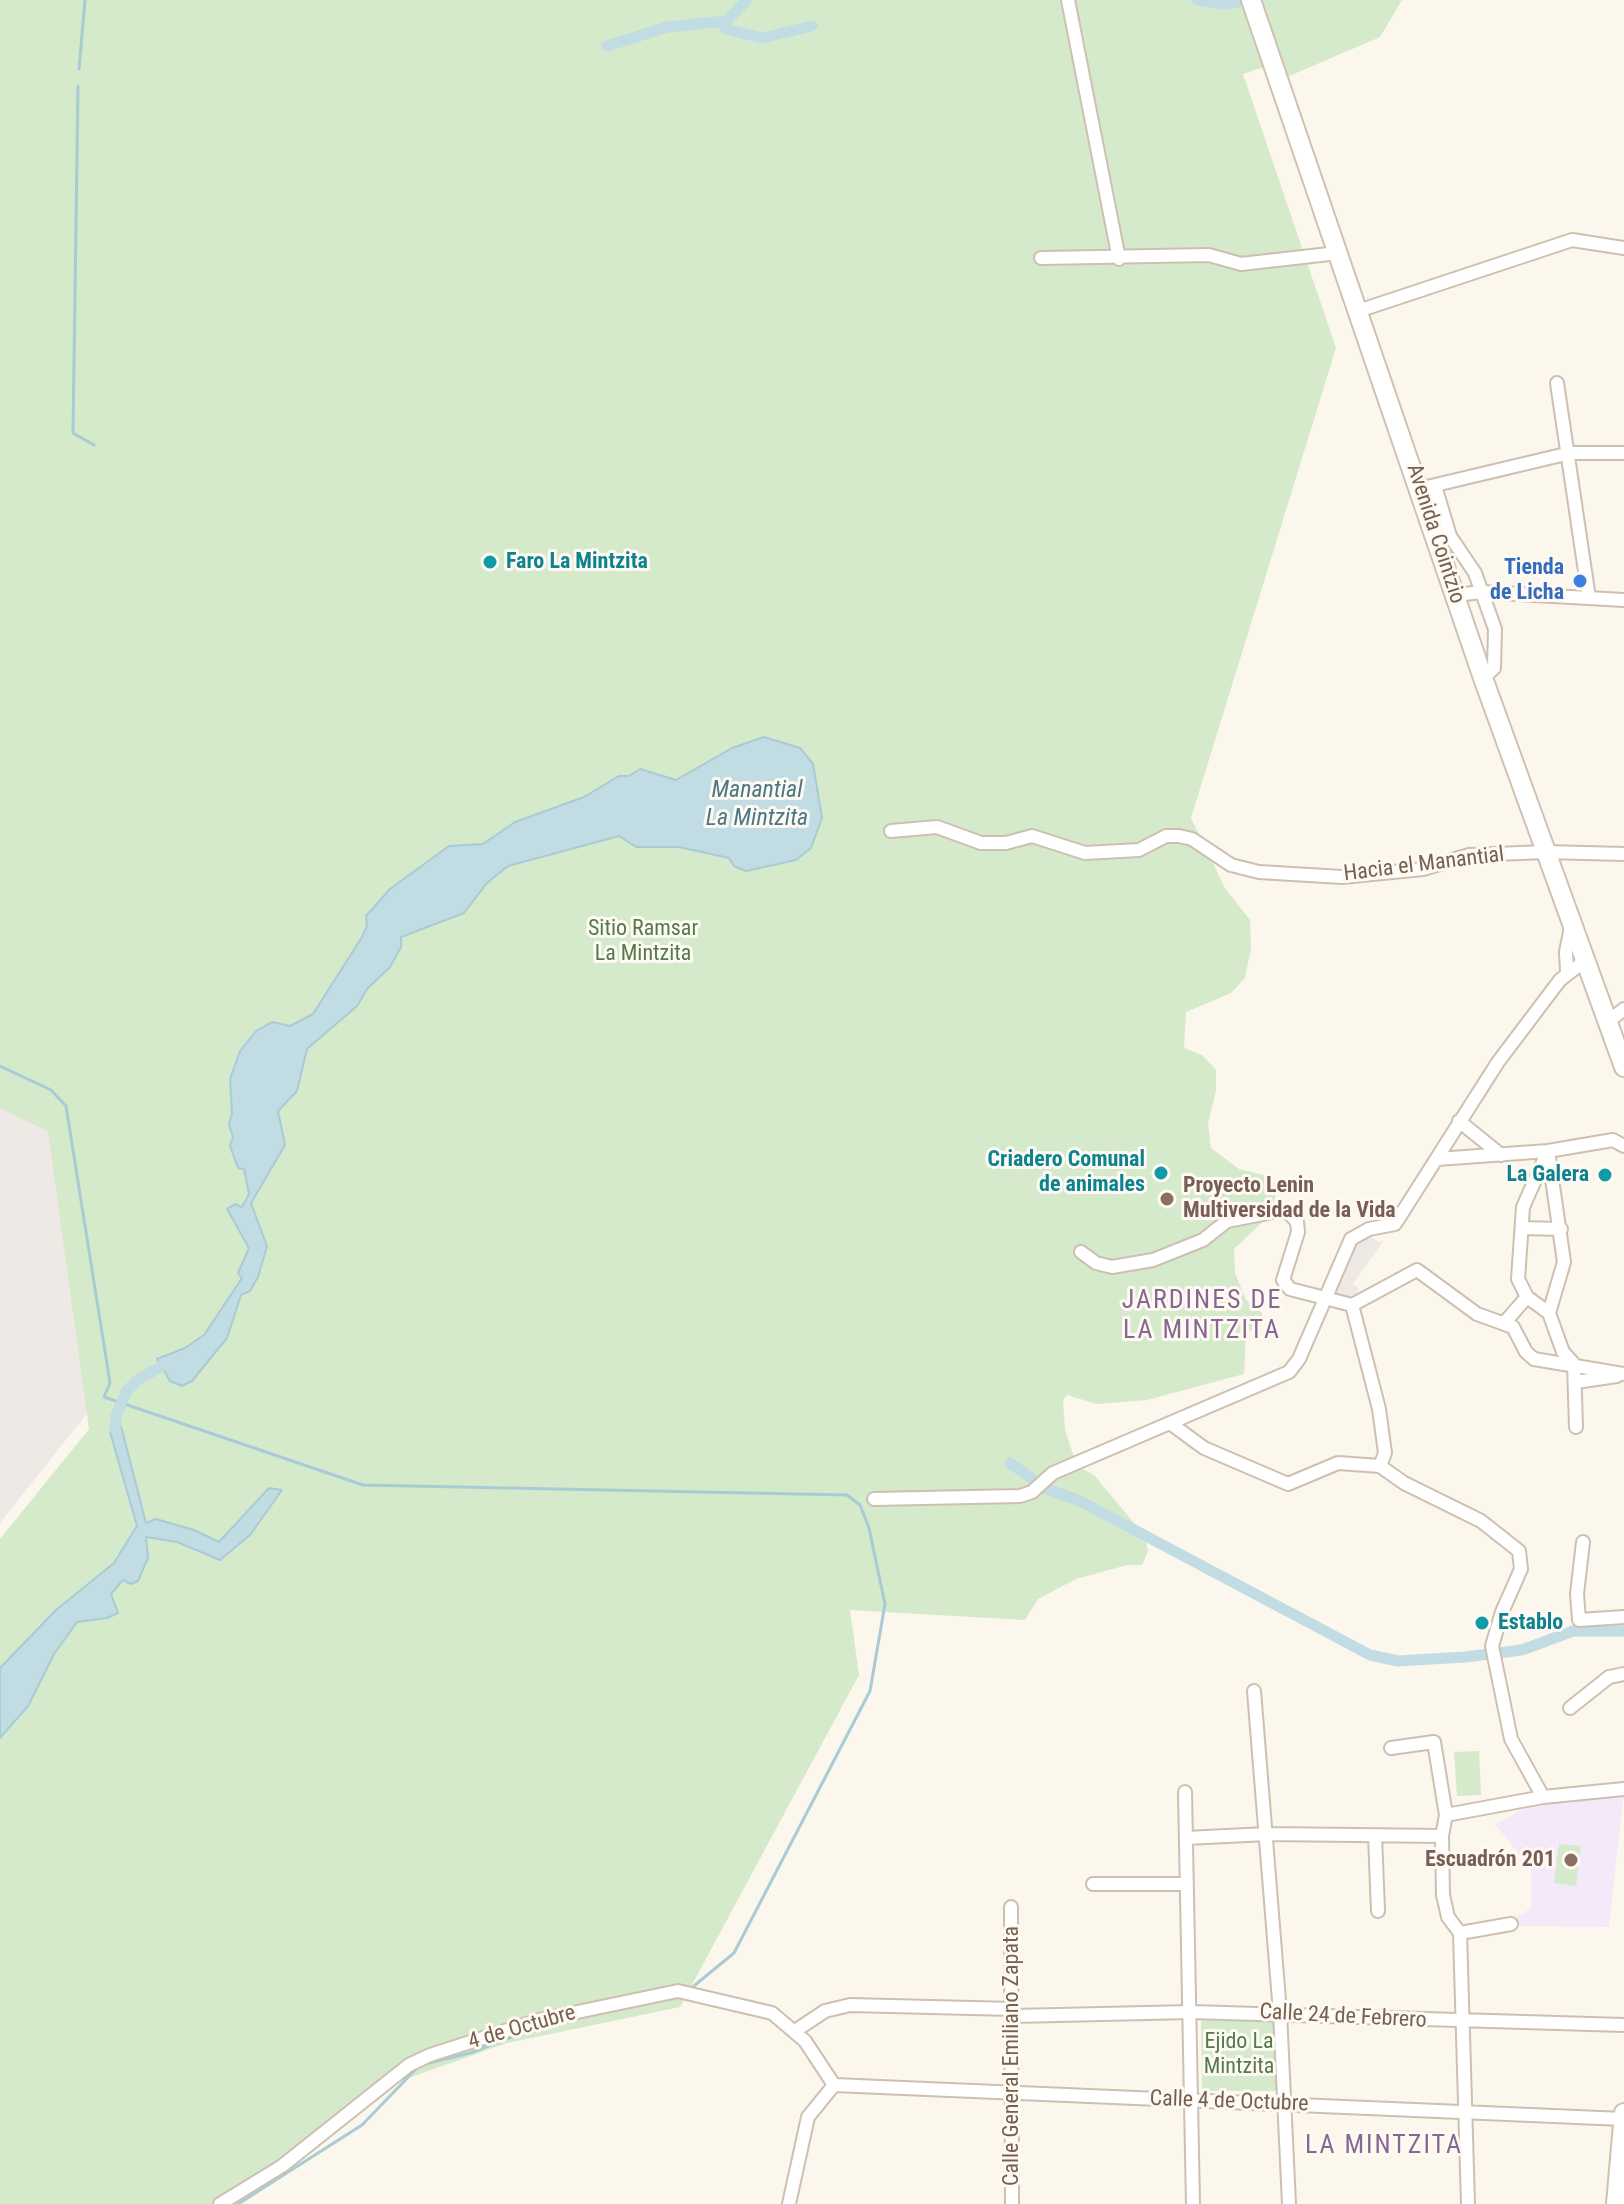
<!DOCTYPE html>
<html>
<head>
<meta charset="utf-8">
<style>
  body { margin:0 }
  canvas { display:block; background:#fbf7ec }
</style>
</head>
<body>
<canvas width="1624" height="2204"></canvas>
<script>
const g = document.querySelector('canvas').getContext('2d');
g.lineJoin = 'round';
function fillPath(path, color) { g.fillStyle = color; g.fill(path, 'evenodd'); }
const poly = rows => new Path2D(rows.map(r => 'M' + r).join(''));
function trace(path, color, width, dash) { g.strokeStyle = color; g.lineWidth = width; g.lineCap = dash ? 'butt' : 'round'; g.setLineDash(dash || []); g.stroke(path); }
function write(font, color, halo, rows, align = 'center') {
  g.font = font + ' "Roboto Condensed",sans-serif'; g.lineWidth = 6; g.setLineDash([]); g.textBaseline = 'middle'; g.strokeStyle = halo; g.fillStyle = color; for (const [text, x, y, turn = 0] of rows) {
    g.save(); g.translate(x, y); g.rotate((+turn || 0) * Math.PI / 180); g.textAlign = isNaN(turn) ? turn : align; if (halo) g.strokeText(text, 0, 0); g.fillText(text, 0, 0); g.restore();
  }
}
fillPath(poly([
  [0,1086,50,1108,93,1406,0,1523],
  [1367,1233,1379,1242,1384,1240,1353,1284,1359,1289,1352,1300,1344,1298,1329,1288,1350,1257,1354,1241,1359,1245]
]), '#eee9e4');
fillPath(poly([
  [1624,1791,1609,1927,1511,1926,1511,1921,1531,1908,1531,1869,1495,1824,1527,1807]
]), '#f4e9f8');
fillPath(poly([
  [0,0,1244,0,1243,6,1264,67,1243,74,1336,348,1191,818,1225,888,1250,920,1251,948,1245,978,1231,993,1186,1012,1184,1048,1202,1055,1216,1070,1216,1091,1208,1123,1211,1148,1239,1169,1271,1177,1277,1187,1272,1213,1234,1249,1235,1273,1246,1300,1262,1313,1262,1322,1246,1334,1244,1374,1147,1400,1097,1404,1067,1395,1063,1400,1065,1430,1077,1466,1094,1475,1145,1536,1148,1551,1142,1565,1127,1565,1076,1579,1038,1599,1025,1620,850,1610,859,1675,680,2007,507,2043,403,2080,233,2204,0,2204,0,1539,89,1429,48,1131,0,1108],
  [1259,0,1402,0,1380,37,1287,77],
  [1479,1751,1481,1795,1457,1796,1454,1752],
  [1559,1844,1581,1846,1576,1886,1554,1883],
  [1277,2017,1277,2091,1202,2091,1201,2018]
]), '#d5e9cb');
const water = poly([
  [764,737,800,748,813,764,822,818,811,848,796,860,746,871,734,866,729,858,679,847,636,847,619,836,508,866,487,883,464,913,401,937,401,947,390,967,367,989,357,1006,307,1049,297,1091,278,1111,285,1145,251,1203,267,1246,258,1277,250,1291,241,1295,227,1338,192,1381,182,1386,170,1381,157,1359,185,1348,204,1335,242,1278,238,1273,249,1248,227,1209,235,1204,242,1207,249,1194,244,1169,238,1168,230,1146,233,1137,229,1124,232,1114,230,1079,240,1051,256,1031,272,1022,290,1026,313,1014,362,937,367,926,366,916,390,889,449,846,483,844,515,822,584,797,619,776,629,776,640,769,676,780,732,748,764,737],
  [121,1426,146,1523,156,1519,194,1530,219,1542,269,1488,282,1490,250,1535,220,1560,177,1542,146,1537,148,1558,138,1581,131,1584,123,1580,111,1594,118,1613,107,1618,77,1622,54,1654,28,1706,0,1738,0,1668,56,1610,114,1563,137,1526,110,1432,121,1426]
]);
fillPath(water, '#c2dce4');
trace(water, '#a9cbd5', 2);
trace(poly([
  [79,69,85,0],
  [78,86,73,433,94,445],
  [0,1066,51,1090,66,1106,110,1383,104,1397,363,1485,847,1495,860,1505,869,1528,885,1604,870,1691,734,1953,689,1990],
  [585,2016,679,1996],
  [425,2064,470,2053,543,2025],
  [238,2204,362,2125,418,2067]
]), '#a9cbd5', 3);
trace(poly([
  [747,0,726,21,725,29,762,38,812,26],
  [1197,0,1225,4,1251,0],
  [607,46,667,27,726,21],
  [115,1429,116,1416,126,1392,136,1381,160,1367],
  [1010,1463,1047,1489,1080,1501,1370,1655,1398,1661,1465,1657,1522,1650,1573,1631,1624,1631]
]), '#c2dce4', 11);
const minor = poly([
  [1068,0,1119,259],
  [1041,258,1209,255,1241,264,1338,253],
  [1358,311,1572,240,1624,248],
  [1557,383,1589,598],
  [1435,486,1450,536,1475,573,1495,629,1494,668,1483,678],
  [1427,487,1570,453,1624,453],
  [1455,595,1482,592,1624,600],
  [891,831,937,827,981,843,1006,843,1032,836,1085,853,1139,850,1166,836,1179,836,1192,839,1231,865,1259,872,1342,877,1423,869,1469,855,1546,852,1624,854],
  [1567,972,1566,952,1571,927],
  [1609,1021,1624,1009],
  [1459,1121,1501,1155],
  [1548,1151,1523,1207,1518,1279,1527,1297,1549,1313,1563,1352,1574,1364,1576,1427],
  [1548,1151,1564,1262,1549,1313],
  [1437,1159,1548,1151,1613,1140,1624,1146],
  [1522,1228,1561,1229],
  [1081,1252,1096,1263,1112,1267,1153,1260,1203,1240,1227,1221,1278,1211,1289,1213,1297,1222,1298,1232,1283,1280,1290,1289,1352,1305,1417,1270,1477,1314,1513,1327,1526,1352,1534,1359,1624,1374],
  [1352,1305,1379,1409,1385,1453,1380,1466],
  [1505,1322,1527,1297],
  [1576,1382,1617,1376],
  [1170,1423,1204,1448,1288,1484,1338,1463,1380,1466,1404,1483,1481,1521,1519,1551,1521,1569,1502,1612,1492,1646,1511,1739,1543,1797],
  [874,1499,1020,1496,1032,1492,1053,1473,1289,1372,1299,1359,1351,1239,1369,1229,1395,1224,1498,1062,1560,980,1587,959],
  [1583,1542,1577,1594,1579,1620,1624,1617],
  [1254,1691,1280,2013,1289,2204],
  [1570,1708,1609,1677,1624,1674],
  [1391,1748,1434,1742,1446,1815,1442,1836,1443,1895,1448,1917,1460,1933,1468,2204],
  [1185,1792,1193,2204],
  [1446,1815,1543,1797,1624,1789],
  [1375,1836,1378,1911],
  [1186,1838,1267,1834,1442,1836],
  [1093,1884,1187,1884],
  [1011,1907,1012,2204],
  [1460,1933,1511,1924],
  [1013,2016,1191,2012,1624,2025],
  [795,2031,825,2011,850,2005,1013,2009],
  [834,2085,1623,2119],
  [220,2204,282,2166,409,2065,430,2055,539,2020,678,1991,772,2013,805,2041,834,2085],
  [789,2204,808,2117,834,2085]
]);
const secondary = poly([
  [1251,0,1483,678,1624,1067],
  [1616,2204,1624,2113]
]);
trace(minor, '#cdc0b2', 16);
trace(secondary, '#d0c1b0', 22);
trace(minor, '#fff', 12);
trace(secondary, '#fff', 18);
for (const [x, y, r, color] of [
  [490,562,8,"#0f9aa8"],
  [1580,581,8,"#3f7fe0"],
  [1161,1173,8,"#0f9aa8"],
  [1605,1175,8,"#0f9aa8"],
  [1167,1199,8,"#8d6e63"],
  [1482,1623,8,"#0f9aa8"],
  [1571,1860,8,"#8d6e63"]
]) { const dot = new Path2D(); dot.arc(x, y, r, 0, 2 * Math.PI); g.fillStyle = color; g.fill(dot); trace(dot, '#fefaf3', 3); }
write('22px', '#766150', '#fefaf3', [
  ["Avenida Cointzio",1435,534,72],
  ["Hacia el Manantial",1424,865,-7],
  ["Calle 24 de Febrero",1343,2017,3],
  ["4 de Octubre",522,2028,-16],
  ["Calle General Emiliano Zapata",1012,2056,-90],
  ["Calle 4 de Octubre",1229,2102,2]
]);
write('bold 22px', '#0d838f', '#fefaf3', [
  ["Faro La Mintzita",506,562],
  ["Criadero Comunal",1145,1160,"right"],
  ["de animales",1145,1185,"right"],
  ["La Galera",1589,1175,"right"],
  ["Establo",1498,1623]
], 'left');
write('bold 22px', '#366cbe', '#fefaf3', [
  ["Tienda",1564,568],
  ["de Licha",1564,593]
], 'right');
write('22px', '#547a49', '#fefaf3', [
  ["Sitio Ramsar",643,929],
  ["La Mintzita",643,954],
  ["Ejido La",1239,2042],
  ["Mintzita",1239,2067]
]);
write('bold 22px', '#785e54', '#fefaf3', [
  ["Proyecto Lenin",1183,1186],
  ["Multiversidad de la Vida",1183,1211],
  ["Escuadrón 201",1555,1860,"right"]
], 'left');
write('italic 24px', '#4b7886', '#fefaf3', [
  ["Manantial",757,791],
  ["La Mintzita",757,819]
]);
g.letterSpacing = '2px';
write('26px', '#876890', '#fefaf3', [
  ["JARDINES DE",1202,1301],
  ["LA MINTZITA",1202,1331],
  ["LA MINTZITA",1384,2146]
]);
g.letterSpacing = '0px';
</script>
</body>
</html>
